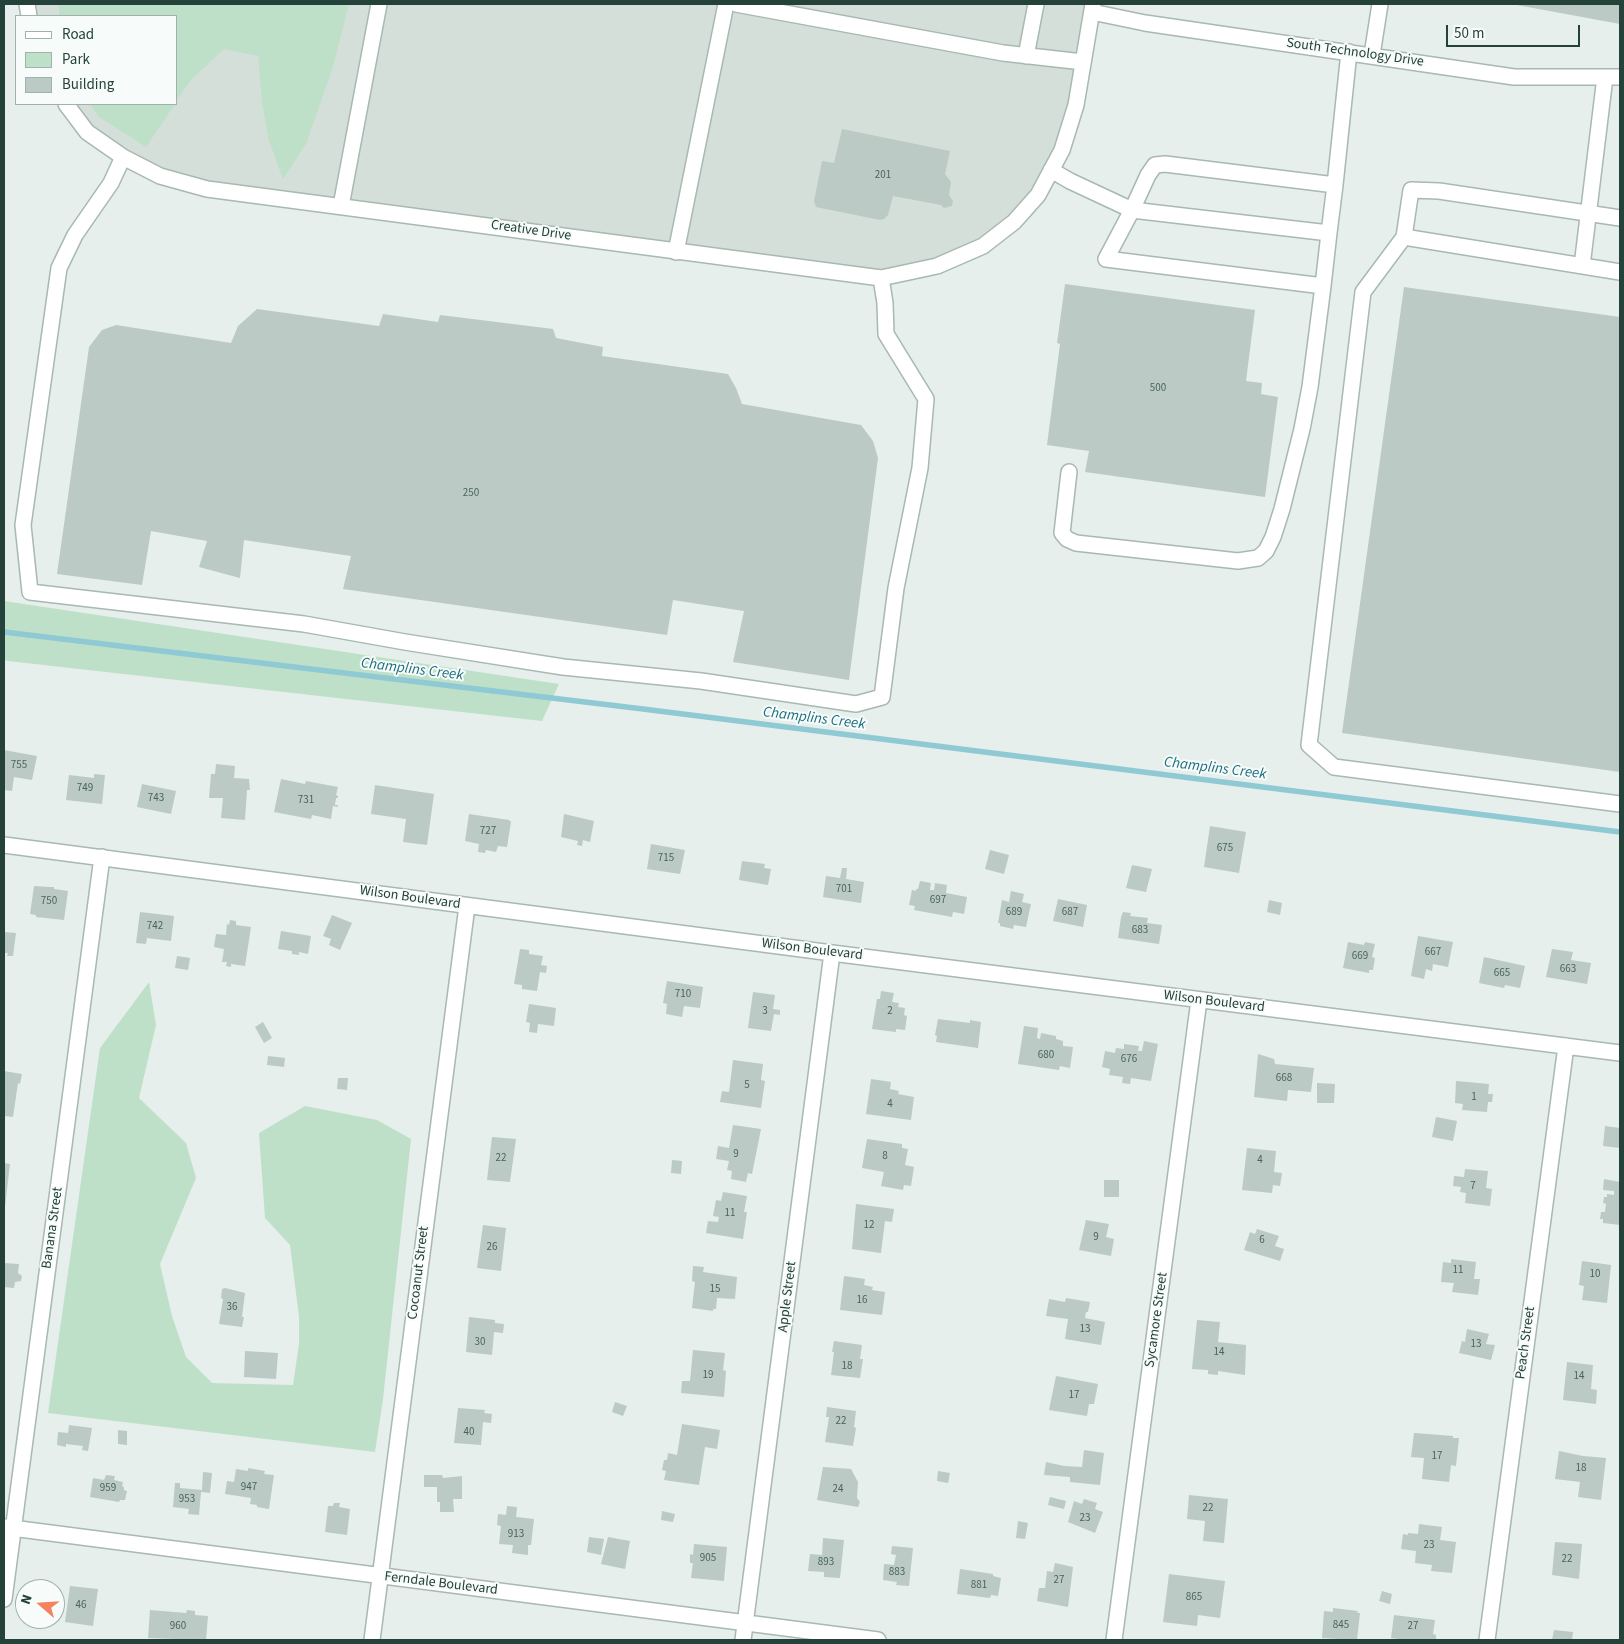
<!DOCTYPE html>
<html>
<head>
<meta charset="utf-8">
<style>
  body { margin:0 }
  #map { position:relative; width:1624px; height:1644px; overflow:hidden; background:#e6efeb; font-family:"Source Sans 3",sans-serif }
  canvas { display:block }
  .frame { position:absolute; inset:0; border:5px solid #24423a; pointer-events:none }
  .legend { position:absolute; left:15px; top:15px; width:162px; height:90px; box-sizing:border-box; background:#f7fbf9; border:1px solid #a3b1ad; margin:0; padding:6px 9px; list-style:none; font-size:15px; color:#24423a }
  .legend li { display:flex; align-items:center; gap:10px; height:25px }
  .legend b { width:25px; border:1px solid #a3b1ad }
  .north { position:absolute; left:15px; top:1579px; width:50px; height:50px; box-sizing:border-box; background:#f7fbf9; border:1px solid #a3b1ad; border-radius:50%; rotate:289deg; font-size:14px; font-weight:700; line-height:20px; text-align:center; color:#24423a }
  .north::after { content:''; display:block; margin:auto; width:18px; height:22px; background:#f4845f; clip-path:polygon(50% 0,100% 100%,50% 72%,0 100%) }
  .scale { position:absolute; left:1446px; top:25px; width:134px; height:22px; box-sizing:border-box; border:2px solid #24423a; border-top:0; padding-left:6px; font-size:15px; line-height:18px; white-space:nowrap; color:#24423a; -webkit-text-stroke:4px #f7fbf9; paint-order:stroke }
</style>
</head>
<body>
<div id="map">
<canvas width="1624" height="1644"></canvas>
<div class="frame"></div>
<ul class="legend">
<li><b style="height:6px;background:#fff"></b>Road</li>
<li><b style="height:14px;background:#bfe0c8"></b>Park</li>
<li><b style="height:14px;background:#bbcac4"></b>Building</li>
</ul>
<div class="north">N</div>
<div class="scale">50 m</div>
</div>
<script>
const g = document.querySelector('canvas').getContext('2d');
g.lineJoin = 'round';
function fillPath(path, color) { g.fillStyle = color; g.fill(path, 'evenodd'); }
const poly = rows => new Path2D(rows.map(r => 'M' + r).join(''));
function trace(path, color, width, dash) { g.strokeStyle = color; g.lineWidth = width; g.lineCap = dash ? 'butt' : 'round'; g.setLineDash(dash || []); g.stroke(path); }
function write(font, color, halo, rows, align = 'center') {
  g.font = font + ' "Source Sans 3",sans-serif'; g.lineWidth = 4; g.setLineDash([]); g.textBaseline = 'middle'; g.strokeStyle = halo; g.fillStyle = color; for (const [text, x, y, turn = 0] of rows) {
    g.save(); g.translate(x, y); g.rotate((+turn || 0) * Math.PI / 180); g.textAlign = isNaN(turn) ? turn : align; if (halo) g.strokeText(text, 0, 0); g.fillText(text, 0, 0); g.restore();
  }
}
fillPath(poly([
  [27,4,1093,4,1076,105,1038,195,983,246,881,278,207,189,123,157,66,104,176,104,176,16,29,16]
]), '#d4dfda');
fillPath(poly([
  [59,4,349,4,333,67,306,144,283,179,269,141,262,103,258,56,224,49,191,80,176,101,176,16,59,16],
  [90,104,175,104,146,147,99,117],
  [4,601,559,684,542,721,8,661,4,660],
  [149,982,156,1025,139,1098,186,1143,196,1178,160,1264,172,1316,186,1357,212,1383,293,1385,299,1344,299,1317,290,1245,265,1218,259,1133,305,1106,377,1120,411,1139,383,1399,375,1452,48,1413,100,1048]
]), '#bfe0c8');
trace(poly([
  [4,632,643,709,1620,832]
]), '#8ec9d4', 5.5);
fillPath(poly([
  [1517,4,1620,4,1620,24,1517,5],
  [842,129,950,151,945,174,951,182,949,195,953,201,952,206,944,208,941,205,893,196,888,215,884,219,880,220,816,207,814,201,822,161,834,163],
  [1065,284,1255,310,1246,381,1262,383,1261,394,1278,397,1265,497,1085,472,1089,451,1047,445,1060,344,1057,343],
  [1404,287,1620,317,1620,772,1342,733],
  [257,309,379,326,383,314,438,322,440,315,553,329,556,338,603,347,602,356,728,374,736,388,742,404,861,425,873,441,878,458,849,680,733,662,744,611,673,600,667,635,343,589,351,556,244,540,240,578,199,567,207,541,151,531,142,585,57,574,89,347,102,330,116,325,231,343,238,326],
  [4,750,37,756,32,780,14,777,12,791,4,790],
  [216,764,235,766,234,778,249,779,250,790,247,790,245,820,221,818,223,798,209,798,211,774,215,774],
  [94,774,105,775,102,804,66,800,69,775,94,778],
  [281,779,305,784,306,781,338,787,336,795,338,796,338,798,336,798,335,805,338,805,337,807,333,806,331,819,312,815,311,819,274,812],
  [142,784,176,791,171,814,137,807],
  [375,785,434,794,427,845,403,842,406,819,371,814],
  [469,814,509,820,511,822,507,847,498,846,496,852,486,850,485,853,478,852,479,844,465,841],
  [564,814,594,821,590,842,583,840,582,846,577,845,578,841,561,837],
  [1210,826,1246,832,1239,873,1204,867],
  [651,844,685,850,680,874,647,869],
  [990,850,1009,855,1004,874,985,869],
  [742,861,765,864,764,868,771,869,768,885,739,880],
  [1132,865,1152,869,1146,892,1126,888],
  [842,868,847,868,846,879,864,882,861,903,823,897,826,876,840,878],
  [920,881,931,883,930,890,934,890,935,883,947,885,946,893,967,897,964,914,953,912,952,917,914,910,915,906,909,905,912,890,916,891,916,889,918,889],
  [34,886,49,887,54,887,54,889,68,891,64,920,36,917,36,915,30,914],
  [1011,891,1024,894,1022,902,1031,904,1026,927,1014,925,1013,929,1000,926,1000,923,998,923,1002,900,1009,902],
  [1058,899,1087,905,1083,927,1053,921],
  [1269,900,1282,903,1280,915,1267,912],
  [140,912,174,916,171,941,147,938,146,944,136,943],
  [1123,912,1131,913,1130,916,1148,918,1147,923,1162,925,1159,944,1118,938,1121,917],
  [332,915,352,923,340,950,329,945,331,939,323,936],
  [230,920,236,921,236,925,251,927,245,966,231,964,231,967,226,966,227,962,222,962,224,949,214,947,216,934,226,935,227,924,229,925],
  [281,931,311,936,308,954,299,952,299,955,292,954,292,951,278,949],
  [4,932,16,933,13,956,7,956,8,953,4,953],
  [1418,936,1453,942,1448,967,1433,964,1432,971,1426,969,1424,979,1411,976],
  [1348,942,1364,945,1365,942,1375,944,1372,957,1375,958,1373,970,1369,970,1369,973,1343,968],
  [520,949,529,950,529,954,543,956,541,965,547,966,546,973,540,972,537,991,522,989,522,985,514,984],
  [1552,949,1573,952,1571,960,1591,963,1587,984,1546,977],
  [177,956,190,958,188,970,175,968],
  [1484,957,1525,966,1520,988,1505,985,1504,988,1479,983],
  [667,981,703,987,700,1008,684,1006,682,1017,666,1014,667,1004,663,1003],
  [881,991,894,993,892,1002,899,1003,898,1007,905,1008,904,1015,907,1016,905,1030,896,1029,896,1032,872,1029,877,999,880,999],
  [753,992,775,995,773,1009,780,1010,780,1015,774,1014,771,1031,748,1028],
  [529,1004,556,1008,554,1026,538,1024,537,1033,529,1032,530,1023,526,1022],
  [938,1019,970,1023,970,1020,981,1022,978,1048,936,1042,937,1036,935,1035],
  [263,1022,272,1038,264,1043,255,1027],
  [1024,1026,1038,1028,1037,1038,1040,1039,1041,1033,1056,1036,1056,1039,1063,1041,1063,1046,1073,1047,1070,1068,1060,1066,1059,1070,1018,1064],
  [1144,1041,1158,1044,1151,1081,1131,1078,1130,1084,1122,1083,1123,1077,1109,1075,1110,1069,1102,1067,1105,1051,1115,1053,1116,1048,1124,1049,1124,1044,1139,1046,1138,1051,1142,1051],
  [1258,1054,1274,1059,1275,1064,1314,1068,1311,1092,1288,1090,1287,1101,1254,1097],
  [268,1056,285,1058,284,1067,267,1065],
  [733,1060,763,1064,761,1080,765,1081,761,1108,720,1102,722,1091,729,1092],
  [4,1071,22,1074,20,1084,18,1083,13,1117,4,1116],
  [338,1078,348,1078,347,1090,337,1089],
  [871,1079,891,1082,890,1089,899,1091,898,1094,914,1097,911,1120,866,1114],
  [1456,1081,1489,1084,1488,1094,1493,1094,1492,1102,1488,1102,1487,1112,1462,1110,1463,1104,1455,1103],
  [1317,1083,1335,1084,1334,1103,1317,1103],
  [1436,1117,1457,1121,1453,1141,1432,1137],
  [733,1125,761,1129,752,1174,748,1173,746,1182,731,1179,732,1171,727,1170,729,1161,716,1159,718,1146,729,1148],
  [1605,1126,1620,1128,1620,1148,1603,1146],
  [492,1137,516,1139,510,1182,487,1180],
  [867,1139,902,1144,902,1148,908,1149,905,1165,914,1167,911,1186,904,1185,903,1190,881,1186,884,1172,862,1168],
  [1247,1148,1276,1151,1274,1172,1282,1173,1280,1186,1273,1185,1272,1193,1242,1190],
  [672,1160,682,1161,681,1174,671,1173],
  [4,1163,10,1164,5,1207,4,1207],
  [1465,1169,1488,1171,1486,1188,1492,1189,1490,1206,1465,1203,1466,1193,1460,1192,1461,1187,1453,1186,1454,1176,1464,1177],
  [1604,1179,1620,1182,1620,1225,1603,1223,1603,1219,1600,1219,1601,1212,1605,1212,1606,1204,1603,1203,1604,1197,1607,1197,1607,1194,1614,1195,1614,1191,1603,1190],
  [1104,1180,1119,1180,1119,1197,1104,1197],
  [723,1192,747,1196,744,1212,747,1212,743,1239,706,1233,708,1221,718,1222,719,1217,713,1216,716,1200,721,1201],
  [856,1204,894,1209,892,1222,885,1221,881,1253,852,1249],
  [1086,1220,1109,1224,1106,1237,1114,1239,1111,1256,1079,1250],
  [483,1225,506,1228,501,1271,477,1268],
  [1257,1229,1279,1236,1275,1246,1284,1249,1280,1261,1244,1250,1250,1232,1255,1234],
  [1451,1259,1476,1262,1474,1279,1480,1279,1478,1295,1452,1292,1454,1283,1441,1282,1443,1262,1451,1263],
  [1582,1261,1611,1265,1607,1303,1582,1300,1584,1286,1579,1285],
  [4,1263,19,1264,18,1273,22,1276,21,1281,15,1282,14,1288,4,1287],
  [693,1266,704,1267,703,1272,737,1277,735,1299,717,1298,716,1309,713,1309,713,1311,692,1308,695,1282,692,1281],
  [844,1276,865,1279,864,1285,873,1287,872,1290,885,1292,882,1315,840,1310],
  [225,1288,245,1293,242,1317,244,1317,242,1327,219,1324,223,1299,221,1298,222,1289],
  [1066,1298,1090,1302,1088,1312,1086,1312,1085,1318,1105,1322,1101,1345,1065,1339,1068,1319,1046,1316,1049,1299,1065,1302],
  [469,1317,495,1320,495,1323,504,1324,503,1333,494,1332,492,1355,466,1352],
  [1197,1320,1220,1322,1218,1342,1246,1345,1245,1375,1218,1371,1218,1375,1208,1374,1208,1370,1192,1369],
  [1467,1329,1489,1334,1486,1344,1495,1345,1491,1360,1459,1353,1462,1341,1465,1342],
  [834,1341,862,1345,860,1359,863,1359,860,1378,831,1375,834,1352,832,1352],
  [693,1350,725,1353,723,1370,726,1371,724,1397,681,1393,682,1381,690,1381],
  [245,1351,278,1353,276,1379,244,1377],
  [1567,1362,1593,1365,1591,1389,1597,1390,1596,1404,1563,1400],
  [1056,1376,1098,1384,1094,1404,1089,1404,1087,1416,1049,1410],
  [615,1402,627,1406,623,1416,612,1412],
  [827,1407,856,1411,854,1427,856,1428,853,1446,825,1442,829,1417,826,1417],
  [458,1408,485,1410,484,1413,492,1414,491,1423,483,1422,481,1445,454,1443],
  [682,1424,720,1430,717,1449,705,1447,699,1485,664,1480,666,1471,662,1470,664,1460,667,1460,668,1453,677,1455],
  [69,1425,92,1428,88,1451,82,1450,83,1446,66,1444,66,1447,57,1445,58,1432,68,1433],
  [118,1430,127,1431,127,1445,118,1444],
  [1414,1433,1453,1436,1453,1438,1459,1438,1456,1466,1451,1465,1449,1482,1422,1479,1424,1458,1411,1457],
  [1084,1450,1104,1453,1100,1485,1070,1482,1070,1477,1044,1475,1046,1462,1064,1466,1082,1467],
  [1559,1451,1583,1456,1606,1458,1601,1500,1578,1497,1580,1482,1555,1479],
  [823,1467,851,1469,858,1482,857,1498,860,1502,858,1507,817,1500],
  [248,1468,265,1471,264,1474,274,1475,269,1509,257,1507,257,1505,250,1504,251,1498,225,1494,227,1481,234,1482,236,1469,248,1471],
  [938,1471,950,1473,948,1483,937,1481],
  [203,1472,212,1473,210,1493,201,1492,199,1515,188,1514,189,1509,173,1507,175,1483,180,1483,180,1488,202,1490],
  [106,1475,115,1476,114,1480,123,1482,122,1486,124,1487,124,1490,127,1491,125,1500,120,1500,119,1502,90,1497,93,1478,104,1480],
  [424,1475,442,1475,443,1478,462,1476,462,1499,453,1499,454,1512,440,1512,440,1502,437,1502,437,1487,424,1487],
  [1189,1495,1228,1499,1224,1543,1203,1541,1205,1521,1187,1519],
  [1050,1497,1066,1501,1064,1509,1048,1505],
  [1084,1499,1097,1503,1095,1509,1103,1512,1095,1533,1068,1522,1074,1501,1082,1504],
  [334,1503,340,1503,339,1507,350,1509,347,1535,325,1532,328,1506,333,1506],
  [507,1506,517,1507,516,1517,534,1519,531,1545,528,1545,528,1555,512,1553,513,1545,499,1544,501,1526,497,1525,498,1514,506,1515],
  [662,1511,675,1514,673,1522,661,1520],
  [1018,1521,1028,1523,1025,1539,1016,1538],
  [1419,1524,1442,1527,1440,1540,1456,1542,1452,1573,1431,1571,1432,1565,1415,1563,1416,1551,1401,1549,1403,1534,1408,1535,1408,1533,1418,1534],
  [589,1537,604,1539,601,1555,587,1552],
  [608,1537,630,1541,625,1569,601,1564],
  [823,1538,844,1540,840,1578,824,1577,824,1572,808,1571,810,1554,822,1555],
  [1555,1542,1582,1544,1579,1579,1552,1575],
  [694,1544,727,1547,724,1581,691,1578,693,1563,690,1563,690,1554,693,1555],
  [892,1546,913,1548,909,1586,896,1585,897,1582,883,1580,884,1564,894,1565,896,1555,891,1554],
  [1055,1563,1073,1567,1068,1607,1037,1601,1039,1588,1045,1588,1047,1571,1053,1572],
  [960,1569,993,1574,993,1576,1001,1578,998,1596,991,1595,990,1598,957,1594],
  [1169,1574,1225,1581,1220,1618,1198,1615,1197,1626,1163,1622],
  [70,1586,98,1589,93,1626,65,1622],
  [1382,1591,1392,1594,1390,1604,1379,1601],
  [1333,1608,1358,1611,1357,1613,1360,1613,1357,1640,1322,1638,1324,1611,1333,1612],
  [150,1610,186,1613,187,1610,195,1611,195,1615,208,1616,206,1640,148,1638],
  [1394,1615,1435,1620,1433,1634,1436,1635,1436,1640,1405,1640,1391,1638],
  [1554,1630,1573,1632,1572,1640,1552,1640]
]), '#bbcac4');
const minor = poly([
  [27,4,29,16],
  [736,4,1003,53,1083,62],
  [1092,12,1145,23,1514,77,1620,77],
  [1372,55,1380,4],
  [1026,56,1036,4],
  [66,104,87,132,123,157,160,176,207,189,881,278,937,266,983,246,1014,222,1038,195,1062,150,1076,105,1093,4],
  [123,157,111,183,75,235,59,268,23,525,30,592,304,624,405,642,563,667,701,681,856,704,882,697,896,588,920,468,926,399,886,334,885,303,881,278],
  [1051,170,1070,181,1132,210,1148,175,1155,165,1165,164,1335,185,1349,52],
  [341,206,379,4],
  [1620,218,1439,191,1411,190,1404,237,1363,292,1309,745,1334,767,1620,804],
  [1329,233,1132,210,1106,259,1323,286,1329,233,1335,185],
  [1404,237,1620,272],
  [676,252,726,4],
  [1582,266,1605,77],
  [1069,472,1062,533,1067,539,1076,543,1238,561,1258,558,1266,551,1273,537,1282,509,1302,429,1310,387,1323,286],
  [4,845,832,953,1620,1053],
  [4,1527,878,1640],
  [4,1599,102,857],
  [372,1640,467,906],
  [743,1640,832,953],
  [1114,1640,1199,1000],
  [1487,1640,1566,1046]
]);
trace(minor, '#a8b8b2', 18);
trace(minor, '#fff', 15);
write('11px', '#4a645c', null, [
  ["201",883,176],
  ["500",1158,389],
  ["250",471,494],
  ["755",19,766],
  ["749",85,789],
  ["743",156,799],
  ["731",306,801],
  ["727",488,832],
  ["675",1225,849],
  ["715",666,859],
  ["701",844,890],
  ["697",938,901],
  ["750",49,902],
  ["689",1014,913],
  ["687",1070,913],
  ["742",155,927],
  ["683",1140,931],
  ["667",1433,953],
  ["669",1360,957],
  ["663",1568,970],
  ["665",1502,974],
  ["710",683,995],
  ["3",765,1012],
  ["2",890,1012],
  ["680",1046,1056],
  ["676",1129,1060],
  ["668",1284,1079],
  ["5",747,1086],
  ["1",1474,1098],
  ["4",890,1105],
  ["9",736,1155],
  ["8",885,1157],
  ["22",501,1159],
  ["4",1260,1161],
  ["7",1473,1187],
  ["11",730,1214],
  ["12",869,1226],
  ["9",1096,1238],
  ["6",1262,1241],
  ["26",492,1248],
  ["11",1458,1271],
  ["10",1595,1275],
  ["15",715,1290],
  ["16",862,1301],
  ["36",232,1308],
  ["13",1085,1330],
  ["30",480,1343],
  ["13",1476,1345],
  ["14",1219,1353],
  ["18",847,1367],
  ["19",708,1376],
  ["14",1579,1377],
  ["17",1074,1396],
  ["22",841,1422],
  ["40",469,1433],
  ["17",1437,1457],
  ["18",1581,1469],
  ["947",249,1488],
  ["959",108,1489],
  ["24",838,1490],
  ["953",187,1500],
  ["22",1208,1509],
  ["23",1085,1519],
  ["913",516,1535],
  ["23",1429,1546],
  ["905",708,1559],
  ["22",1567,1560],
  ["893",826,1563],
  ["883",897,1573],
  ["27",1059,1581],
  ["881",979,1586],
  ["865",1194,1598],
  ["46",81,1606],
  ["845",1341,1626],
  ["960",178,1627],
  ["27",1413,1627]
]);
write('14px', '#24423a', '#f7fbf9', [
  ["South Technology Drive",1355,53,8],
  ["Creative Drive",531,231,8],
  ["Wilson Boulevard",410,898,8],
  ["Wilson Boulevard",812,950,7],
  ["Wilson Boulevard",1214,1002,7],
  ["Banana Street",53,1228,-82],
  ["Cocoanut Street",419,1273,-83],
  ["Apple Street",788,1297,-83],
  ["Sycamore Street",1157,1320,-82],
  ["Peach Street",1526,1343,-82],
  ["Ferndale Boulevard",441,1584,7]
]);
write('italic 15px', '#1c6f80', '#f7fbf9', [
  ["Champlins Creek",412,670,7],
  ["Champlins Creek",814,719,7],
  ["Champlins Creek",1215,769,7]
]);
</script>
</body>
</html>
